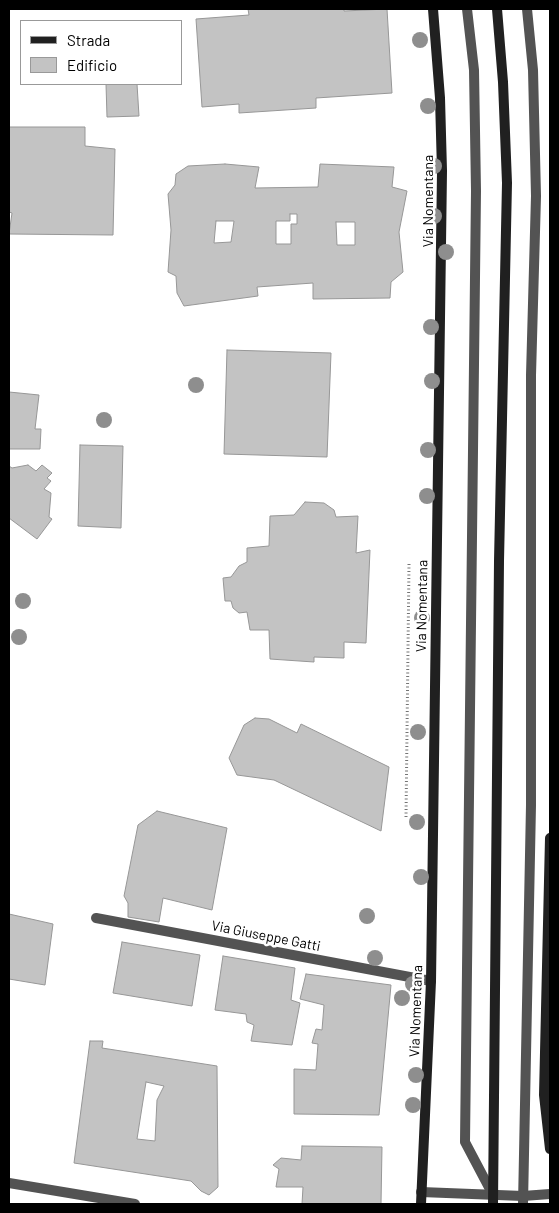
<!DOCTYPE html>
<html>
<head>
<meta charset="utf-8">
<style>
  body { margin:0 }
  #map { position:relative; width:559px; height:1213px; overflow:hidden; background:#fff; font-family:Barlow,sans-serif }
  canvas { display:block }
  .frame { position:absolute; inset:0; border:10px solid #000; pointer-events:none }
  .legend { position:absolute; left:20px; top:20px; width:162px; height:65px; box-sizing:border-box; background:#fff; border:1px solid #999; margin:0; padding:6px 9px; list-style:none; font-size:15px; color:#000 }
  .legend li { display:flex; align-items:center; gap:10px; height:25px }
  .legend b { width:25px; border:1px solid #999 }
</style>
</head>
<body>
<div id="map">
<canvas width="559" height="1213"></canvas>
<div class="frame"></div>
<ul class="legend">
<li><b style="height:6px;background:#202020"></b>Strada</li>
<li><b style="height:14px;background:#c3c3c3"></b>Edificio</li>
</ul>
</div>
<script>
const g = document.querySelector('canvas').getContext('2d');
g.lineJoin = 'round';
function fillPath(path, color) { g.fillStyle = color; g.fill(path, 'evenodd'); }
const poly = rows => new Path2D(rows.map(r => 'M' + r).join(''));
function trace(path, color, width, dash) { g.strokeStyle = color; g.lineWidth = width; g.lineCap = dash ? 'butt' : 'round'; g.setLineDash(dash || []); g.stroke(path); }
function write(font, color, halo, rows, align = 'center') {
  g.font = font + ' Barlow,sans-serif'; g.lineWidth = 5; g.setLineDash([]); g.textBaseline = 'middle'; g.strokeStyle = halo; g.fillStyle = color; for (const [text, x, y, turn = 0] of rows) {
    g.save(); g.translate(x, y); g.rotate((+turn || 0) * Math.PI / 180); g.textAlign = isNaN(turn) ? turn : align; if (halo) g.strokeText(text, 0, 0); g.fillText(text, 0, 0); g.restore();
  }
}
const building = poly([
  [248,9,344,9,344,11,387,9,392,93,316,98,316,108,239,113,239,104,202,107,196,19,249,15,248,9],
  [106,84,137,84,139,116,107,117,106,84],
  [9,127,85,127,85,146,115,149,113,235,9,234,12,213,9,212,9,127],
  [225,164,259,167,255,188,318,187,320,164,394,167,392,187,407,191,399,232,403,272,391,282,390,298,313,299,313,283,257,287,258,296,184,306,177,293,176,276,168,272,171,230,168,194,175,185,176,174,188,166,225,164],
  [290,214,297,214,297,224,291,224,291,244,276,244,276,221,290,221,290,214],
  [216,221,234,221,231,242,214,243,216,221],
  [336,222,355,222,355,245,337,245,336,222],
  [227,350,331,353,327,457,224,454,227,350],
  [9,392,39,395,35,429,41,429,40,449,9,449,9,392],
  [80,445,123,446,121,528,78,526,80,445],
  [28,465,36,471,42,465,52,473,47,478,51,481,44,489,51,493,49,517,52,519,37,539,9,518,9,466,12,468,28,465],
  [305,502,324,503,334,510,336,517,358,516,356,553,370,550,366,643,344,642,344,658,314,657,314,662,270,659,269,630,250,630,247,612,239,613,233,608,231,601,225,601,223,578,231,577,239,566,247,562,247,548,269,546,270,516,294,515,305,502],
  [255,718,269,719,297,733,301,724,389,767,381,831,274,780,237,775,229,758,244,725,255,718],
  [157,811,227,828,212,910,163,898,159,922,128,917,128,903,124,896,138,825,157,811],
  [9,914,53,924,45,985,9,979,9,914],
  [122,942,200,955,192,1006,113,993,122,942],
  [223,956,295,968,291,1000,300,1003,292,1045,251,1041,254,1025,247,1022,246,1014,215,1010,223,956],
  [306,974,391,985,379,1115,294,1114,294,1069,316,1070,318,1044,312,1043,316,1029,322,1030,324,1005,300,999,306,974],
  [90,1041,103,1041,102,1048,217,1066,218,1187,209,1195,201,1191,191,1181,74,1163,90,1041],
  [146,1082,164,1086,157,1100,155,1141,137,1139,146,1082],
  [302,1146,382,1147,381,1204,302,1204,303,1187,276,1187,279,1169,273,1165,281,1158,301,1160,302,1146]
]);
fillPath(building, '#c3c3c3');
trace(building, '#979797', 1);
trace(poly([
  [406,817,409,564]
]), '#757575', 3, [1, 2.5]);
trace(poly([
  [467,9,474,70,476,191,465,1142,493,1195],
  [523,1204,531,805,531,375,536,196,533,70,527,9]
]), '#535353', 10);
trace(poly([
  [96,918,431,981],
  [9,1183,135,1204],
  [421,1192,523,1196,550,1194]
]), '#535353', 10);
trace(poly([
  [550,838,544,1095,550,1149],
  [421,1204,431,981,442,171,440,98,433,9],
  [493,1204,499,561,507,183,503,82,497,9]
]), '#202020', 10);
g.fillStyle = '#8e8e8e';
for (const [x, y] of [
  [420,40],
  [428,106],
  [434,166],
  [434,216],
  [446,252],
  [431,327],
  [432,381],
  [196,385],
  [104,420],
  [428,450],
  [427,496],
  [23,601],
  [422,618],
  [19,637],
  [418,732],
  [417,822],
  [421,877],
  [367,916],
  [375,958],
  [413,984],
  [402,998],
  [416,1075],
  [413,1105]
]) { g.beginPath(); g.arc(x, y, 8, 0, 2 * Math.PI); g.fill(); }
write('14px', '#000', '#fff', [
  ["Via Nomentana",428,201,-90],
  ["Via Nomentana",422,606,-89],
  ["Via Giuseppe Gatti",266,936,11],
  ["Via Nomentana",416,1011,-88]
]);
</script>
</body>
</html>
